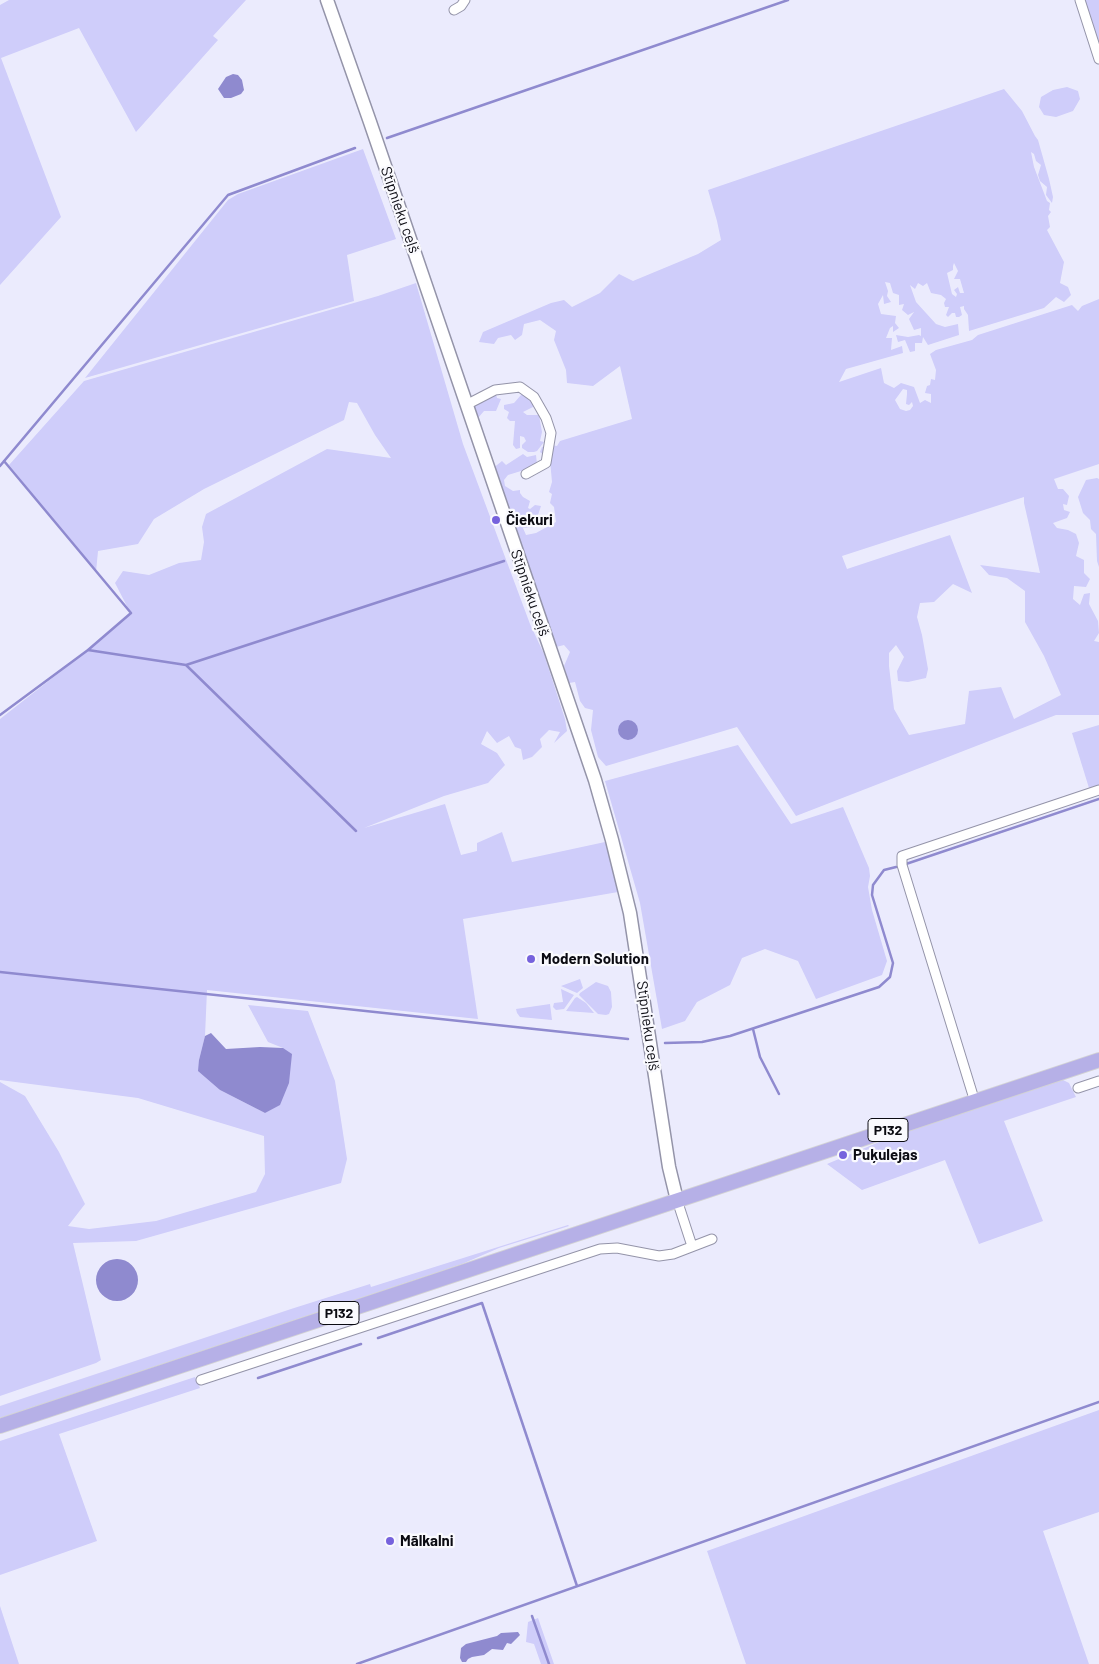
<!DOCTYPE html>
<html>
<head>
<meta charset="utf-8">
<style>
  body { margin:0 }
  canvas { display:block; background:#ebebfd }
</style>
</head>
<body>
<canvas width="1099" height="1664"></canvas>
<script>
const g = document.querySelector('canvas').getContext('2d');
g.lineJoin = 'round';
function fillPath(path, color) { g.fillStyle = color; g.fill(path, 'evenodd'); }
const poly = rows => new Path2D(rows.map(r => 'M' + r).join(''));
function trace(path, color, width, dash) { g.strokeStyle = color; g.lineWidth = width; g.lineCap = dash ? 'butt' : 'round'; g.setLineDash(dash || []); g.stroke(path); }
function write(font, color, halo, rows, align = 'center') {
  g.font = font + ' Barlow,sans-serif'; g.lineWidth = 4.5; g.setLineDash([]); g.textBaseline = 'middle'; g.strokeStyle = halo; g.fillStyle = color; for (const [text, x, y, turn = 0] of rows) {
    g.save(); g.translate(x, y); g.rotate((+turn || 0) * Math.PI / 180); g.textAlign = isNaN(turn) ? turn : align; if (halo) g.strokeText(text, 0, 0); g.fillText(text, 0, 0); g.restore();
  }
}
fillPath(poly([
  [9,0,246,0,213,36,218,40,136,132,79,28,1,58,61,217,0,285,0,5],
  [1085,0,1099,0,1099,42],
  [1067,87,1078,91,1080,99,1073,111,1056,117,1044,115,1039,107,1041,97,1053,90],
  [1004,89,1022,111,1035,136,1038,140,1049,179,1053,197,1052,203,1046,195,1047,187,1040,181,1038,175,1041,165,1036,161,1034,154,1031,152,1034,167,1047,201,1050,203,1049,210,1051,212,1048,216,1050,227,1047,230,1064,262,1060,283,1068,287,1071,295,1064,302,1056,297,1044,308,969,331,968,315,964,309,964,306,960,307,962,315,959,317,956,317,955,313,952,313,948,317,946,315,949,307,945,307,944,303,946,299,941,295,931,293,927,283,923,286,918,283,915,289,910,285,916,302,936,324,945,327,958,324,959,335,928,345,923,337,922,343,915,343,915,351,910,352,905,340,898,342,896,335,908,337,919,335,921,336,921,328,914,330,909,319,914,312,908,315,902,310,904,304,899,305,899,295,893,293,890,283,885,282,888,291,887,296,891,302,884,304,883,295,878,304,881,314,896,316,895,323,899,328,893,332,893,326,890,328,886,338,892,338,891,350,902,346,903,353,846,369,839,382,881,368,884,383,894,388,901,383,914,387,920,403,925,400,931,403,931,394,925,393,927,386,930,385,931,379,935,380,936,370,930,354,936,350,972,340,978,335,1072,305,1078,311,1082,306,1099,299,1099,464,1054,479,1058,489,1063,489,1069,496,1067,505,1063,504,1064,510,1070,512,1067,518,1053,523,1057,528,1068,530,1076,534,1079,543,1076,556,1084,560,1084,573,1090,579,1086,587,1074,586,1073,599,1080,605,1084,594,1090,593,1089,604,1098,621,1099,633,1094,641,1099,642,1099,715,1056,715,796,816,737,727,606,766,598,757,591,730,593,710,585,708,580,701,575,682,569,683,564,666,570,652,564,645,556,647,492,469,502,461,506,465,523,454,527,457,536,455,537,464,534,467,508,475,504,480,505,486,513,491,520,490,520,493,523,497,530,501,528,508,530,509,535,505,541,506,534,527,523,528,526,535,536,533,556,522,554,507,550,503,552,494,549,492,552,482,550,460,540,452,542,447,551,445,557,446,560,441,632,419,620,366,593,386,567,383,566,370,554,340,556,331,540,320,524,324,522,335,515,340,511,335,498,338,494,344,479,342,483,332,551,303,564,300,572,307,600,293,619,274,633,281,698,254,721,240,717,221,708,190],
  [954,263,958,271,954,279,960,279,964,293,960,293,958,287,954,290,957,294,956,297,952,294,947,273,953,270,953,266],
  [903,389,907,390,907,394,906,404,909,405,912,402,913,406,910,410,906,411,900,409,895,400],
  [1024,497,1024,503,1040,573,980,565,989,575,1007,578,1025,591,1025,622,1044,656,1061,695,1014,719,1001,687,969,691,965,724,909,735,894,709,889,666,889,653,896,645,904,657,897,671,898,681,908,682,926,678,928,669,922,635,917,617,920,603,934,602,953,584,972,593,950,535,847,569,842,556],
  [363,149,396,239,347,255,354,301,85,378,228,200,238,194],
  [416,283,463,444,530,624,544,654,565,719,567,731,554,743,560,732,549,730,540,739,542,747,532,757,523,760,521,749,515,747,509,736,497,743,487,731,481,744,497,753,505,765,488,783,444,796,364,828,445,804,461,855,477,851,477,843,502,832,512,862,605,842,614,869,618,892,463,919,478,1019,207,990,205,1036,199,1060,220,1090,265,1113,283,1048,268,1042,248,1005,308,1011,335,1081,347,1159,341,1183,136,1241,73,1243,101,1360,96,1363,0,1396,0,1082,25,1096,59,1152,85,1204,68,1226,89,1229,156,1221,256,1192,265,1174,264,1136,138,1098,0,1080,0,719,88,650,131,614,115,583,123,571,149,575,179,563,201,560,204,542,202,527,206,514,327,449,391,458,375,435,357,403,349,402,344,420,204,489,154,519,138,544,98,551,96,572,9,465,84,381,378,296],
  [496,394,497,398,501,399,496,411,484,411,478,418,473,406],
  [521,395,527,395,534,401,533,407,523,412,527,415,539,415,542,432,540,441,544,442,537,451,534,452,528,452,522,448,522,445,526,441,524,437,520,436,520,448,516,449,513,445,515,421,510,421,507,418,509,412,504,409,504,405,514,403],
  [1097,478,1099,479,1099,567,1097,561,1096,534,1091,529,1090,520,1083,513,1078,497,1086,480],
  [1099,725,1099,785,1089,788,1072,733],
  [738,745,791,824,843,807,869,868,870,876,868,887,872,910,887,961,882,975,816,999,798,961,765,949,742,958,730,985,697,1002,685,1021,662,1029,640,903,605,781],
  [580,979,583,988,577,993,561,986],
  [596,982,608,986,611,992,612,1007,609,1014,606,1015,598,1014,579,995,580,993],
  [561,989,574,995,564,1009,556,1010,553,1007,554,1003,563,1002],
  [577,997,586,1003,594,1013,566,1011,575,998],
  [550,1004,552,1020,520,1017,517,1013,516,1009],
  [1061,1079,1069,1083,1076,1097,1004,1121,1043,1221,979,1244,945,1160,862,1190,827,1164,891,1137],
  [568,1225,569,1226,499,1248,462,1264,0,1418,0,1406,291,1309,370,1284,371,1287],
  [195,1377,200,1388,59,1434,97,1541,0,1575,0,1441],
  [1099,1410,1099,1512,1043,1531,1089,1664,746,1664,707,1551],
  [0,1606,19,1664,0,1664],
  [538,1618,554,1664,541,1664,534,1644,526,1642,528,1622]
]), '#cfcdfa');
fillPath(poly([
  [233,74,238,75,242,80,244,90,241,94,231,98,224,98,218,89,226,77],
  '618 730a10 10 0 1 1 20 0a10 10 0 1 1-20 0Z',
  [211,1033,226,1049,260,1047,283,1048,292,1054,289,1083,280,1105,265,1113,220,1090,198,1071,199,1060,205,1036],
  '96 1280a21 21 0 1 1 42 0a21 21 0 1 1-42 0Z',
  [518,1632,520,1635,511,1644,507,1643,503,1650,492,1649,484,1655,472,1657,468,1659,466,1662,462,1662,460,1658,461,1648,466,1644,497,1636,501,1633]
]), '#8f8acf');
trace(poly([
  [387,138,788,0],
  [0,466,228,195,355,148],
  [88,650,186,665,504,561],
  [186,665,356,831],
  [0,715,88,650,131,613,4,461],
  [906,864,1099,799],
  [0,972,628,1039],
  [753,1029,760,1057,779,1094],
  [665,1043,702,1042,730,1036,879,987,890,977,893,963,872,895,873,885,884,870,896,867],
  [378,1338,482,1303,577,1586],
  [258,1378,361,1344],
  [532,1616,549,1664],
  [357,1664,1099,1402]
]), '#8f8acf', 2.5);
const street = poly([
  [1080,0,1099,59],
  [454,10,461,6,465,0],
  [466,405,495,390,520,387,534,397,546,418,551,433,546,463,526,474],
  [1078,1088,1099,1081],
  [975,1102,902,865,902,856,1099,790],
  [677,1200,692,1246],
  [201,1380,600,1249,617,1248,659,1256,673,1254,712,1239]
]);
const secondary = poly([
  [327,0,370,122,595,780,612,840,630,913,669,1167,677,1200]
]);
const primary = poly([
  [0,1426,1099,1060]
]);
trace(street, '#9494a9', 11);
trace(secondary, '#9494a9', 15);
trace(primary, '#d3d3d4', 16);
trace(street, '#fff', 9);
trace(secondary, '#fff', 12);
trace(primary, '#b6b0e7', 14);
for (const [x, y, r, color] of [
  [496,520,5,"#7662dd"],
  [531,959,5,"#7662dd"],
  [843,1155,5,"#7662dd"],
  [390,1541,5,"#7662dd"]
]) { const dot = new Path2D(); dot.arc(x, y, r, 0, 2 * Math.PI); g.fillStyle = color; g.fill(dot); trace(dot, '#fafafe', 2); }
for (const [x, y, w] of [
  [888,1130,40],
  [339,1313,40]
]) { const box = new Path2D(); box.roundRect(x - w / 2, y - 11.5, w, 23, 4); g.fillStyle = '#fafafe'; g.fill(box); trace(box, '#0b0b12', 1); }
write('bold 14px', '#0b0b12', null, [
  ["P132",888,1130],
  ["P132",339,1313]
]);
write('15px', '#0b0b12', '#fafafe', [
  ["Stīpnieku ceļš",400,210,71],
  ["Stīpnieku ceļš",530,593,71],
  ["Stīpnieku ceļš",648,1026,82]
]);
write('bold 15px', '#0b0b12', '#fafafe', [
  ["Čiekuri",506,520],
  ["Modern Solution",541,959],
  ["Puķulejas",853,1155],
  ["Mālkalni",400,1541]
], 'left');
</script>
</body>
</html>
